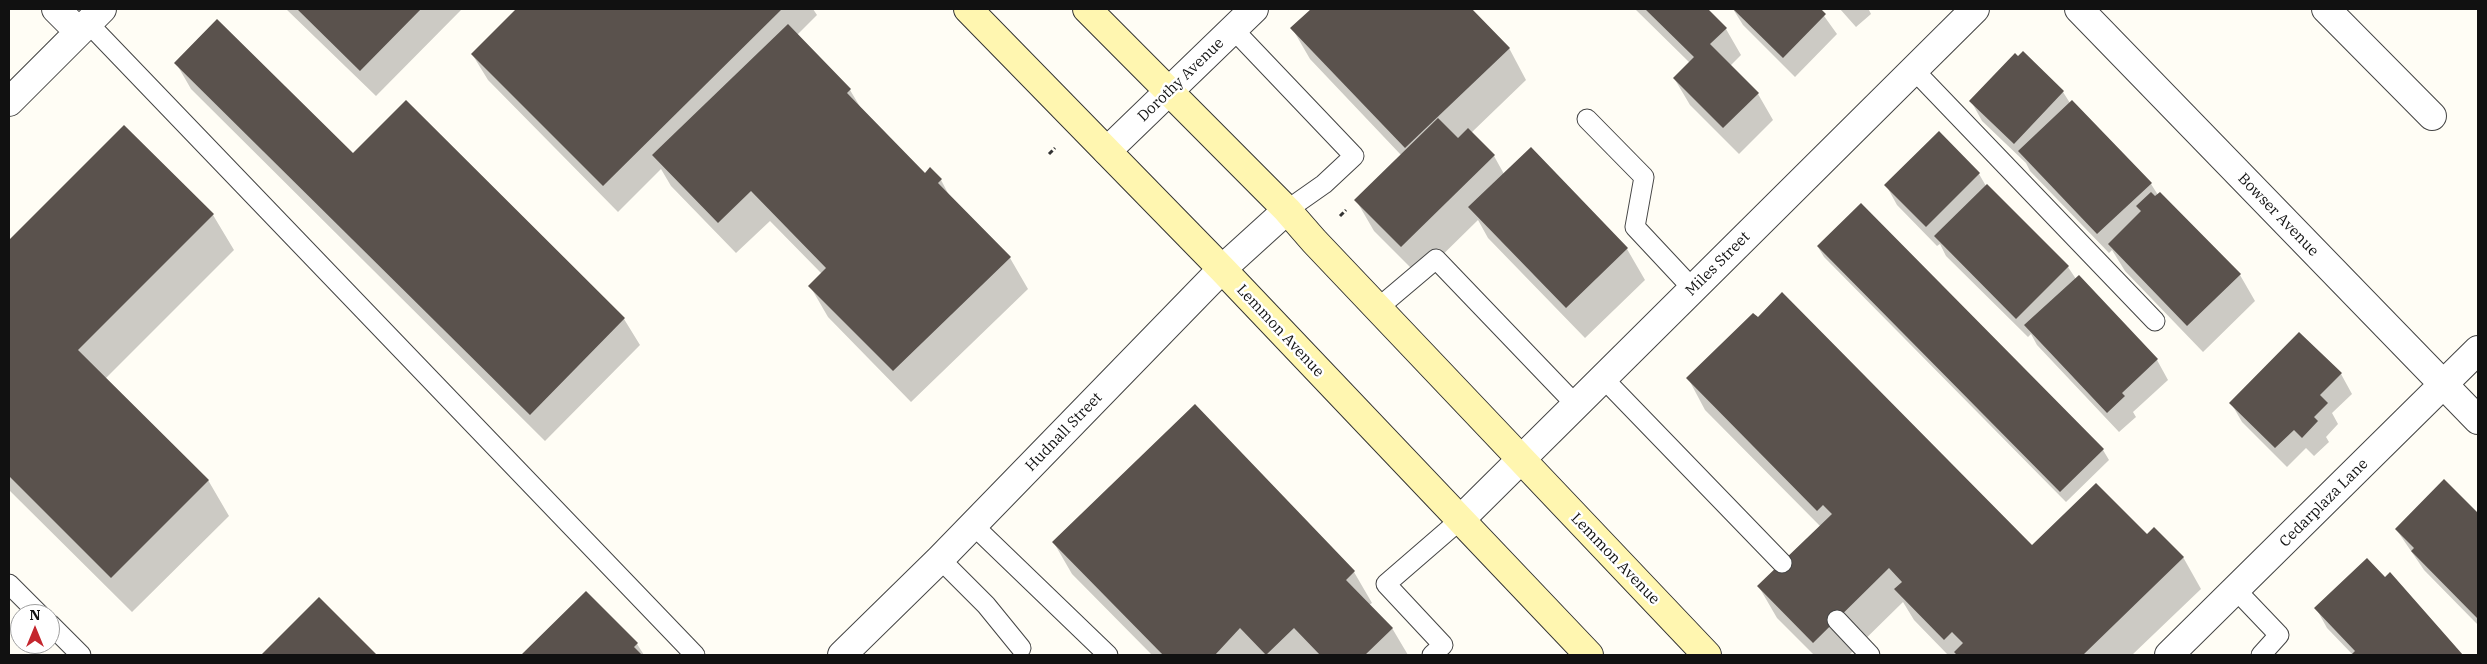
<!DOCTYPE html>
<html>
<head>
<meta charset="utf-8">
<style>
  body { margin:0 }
  #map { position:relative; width:2487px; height:664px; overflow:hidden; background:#fffdf5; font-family:"IBM Plex Serif",serif }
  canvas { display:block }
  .frame { position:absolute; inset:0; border:10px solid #111; pointer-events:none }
  .north { position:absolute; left:10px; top:604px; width:50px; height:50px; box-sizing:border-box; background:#fff; border:1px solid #a0a0a0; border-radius:50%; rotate:0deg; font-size:14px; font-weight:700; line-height:20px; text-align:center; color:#111 }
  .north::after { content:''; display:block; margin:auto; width:18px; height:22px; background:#c4262e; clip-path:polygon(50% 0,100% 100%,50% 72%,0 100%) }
</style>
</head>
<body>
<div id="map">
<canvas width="2487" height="664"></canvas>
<div class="frame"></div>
<div class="north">N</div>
</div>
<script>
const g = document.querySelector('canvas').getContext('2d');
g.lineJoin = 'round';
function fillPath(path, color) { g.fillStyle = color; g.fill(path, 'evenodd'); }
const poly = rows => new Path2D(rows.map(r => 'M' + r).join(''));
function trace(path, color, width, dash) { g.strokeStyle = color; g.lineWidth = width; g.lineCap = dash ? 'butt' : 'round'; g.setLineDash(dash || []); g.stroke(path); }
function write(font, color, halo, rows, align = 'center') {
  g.font = font + ' "IBM Plex Serif",serif'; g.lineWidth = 5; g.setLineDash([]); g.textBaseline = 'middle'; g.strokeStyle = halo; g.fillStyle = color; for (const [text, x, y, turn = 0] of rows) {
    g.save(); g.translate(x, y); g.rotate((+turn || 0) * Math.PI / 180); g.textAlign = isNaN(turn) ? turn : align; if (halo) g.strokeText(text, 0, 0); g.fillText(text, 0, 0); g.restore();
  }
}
fillPath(poly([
  [286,9,462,9,376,96],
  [518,9,813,9,817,15,797,35,850,90,862,110,925,175,941,180,950,197,1010,258,1028,289,911,402,828,317,810,286,822,274,770,221,736,253,671,186,661,169,618,212,488,80,472,54],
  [1312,9,1471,9,1509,48,1526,80,1471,133,1494,156,1504,174,1627,249,1645,280,1585,338,1488,238,1478,220,1420,277,1374,231,1356,200,1401,155,1310,59,1292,28],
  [1635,9,1706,9,1726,29,1741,55,1730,66,1758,94,1773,120,1739,154,1690,105,1674,78,1690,63],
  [1733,9,1819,9,1837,34,1795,77,1743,25],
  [1840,9,1871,9,1869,10,1871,14,1856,27],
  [176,63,353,155,406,101,624,319,640,345,545,441,191,89],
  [2063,92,2070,103,2151,184,2158,195,2240,275,2255,301,2203,352,2125,271,2112,250,2109,253,2030,171,2026,163,1982,121,1971,101],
  [124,126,213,215,234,250,105,379,208,480,229,516,132,612,9,490,9,241],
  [1939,133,1979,174,1986,186,2068,267,2076,279,2157,360,2168,380,2133,412,2136,417,2119,432,2037,345,2031,334,2028,337,1946,256,1940,244,1937,246,1897,205,1886,185],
  [1818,247,2103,450,2109,460,2066,502,1824,257],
  [2341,374,2352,394,2332,413,2338,424,2326,437,2329,442,2314,456,2306,448,2287,467,2242,422,2231,403],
  [1688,378,2031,546,2147,536,2183,557,2201,589,2132,655,1948,655,1914,620,1903,602,1849,655,1814,655,1777,618,1759,587,1821,527,1705,410],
  [2444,481,2478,514,2478,625,2424,570,2396,529],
  [1054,543,1354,572,1372,603,1369,605,1392,628,1408,655,1152,655,1072,574],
  [2385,579,2407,596,2461,655,2353,655,2327,628,2316,608],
  [586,593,637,644,644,655,523,655],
  [319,599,376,655,263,655]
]), '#0003');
fillPath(poly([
  [297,9,421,9,360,71],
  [516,9,782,9,603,186,471,54],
  [1311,9,1472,9,1510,48,1405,148,1290,28],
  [1645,9,1708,9,1727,28,1710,44,1759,93,1723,128,1673,78,1694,57],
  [1733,9,1821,9,1826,14,1783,58],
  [217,19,353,153,406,100,625,318,530,415,174,63],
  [788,24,851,89,847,93,925,173,930,167,942,179,938,183,1011,257,893,371,808,286,826,268,751,191,718,223,652,155],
  [2023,51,2064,91,2014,144,1969,101,2015,53,2018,56],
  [2072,100,2152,183,2097,234,2018,151],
  [1438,118,1458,138,1468,128,1495,155,1401,247,1354,200],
  [124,125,214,214,78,350,209,480,111,578,9,476,9,240],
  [1939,131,1980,173,1926,227,1884,185],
  [1531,147,1628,248,1566,308,1468,207],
  [1987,184,2069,266,2016,319,1934,236],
  [2151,192,2155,196,2160,192,2241,274,2187,326,2108,244,2141,211,2136,206],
  [1861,203,2104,449,2060,492,1817,246],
  [2079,275,2158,359,2122,393,2125,396,2107,413,2024,325],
  [1782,292,2032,545,2096,483,2147,534,2154,527,2184,557,2083,655,1957,655,1954,652,1963,643,1952,632,1944,640,1894,589,1902,582,1889,568,1813,643,1757,586,1832,514,1823,505,1817,511,1686,378,1753,313,1758,317],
  [2299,332,2342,373,2320,395,2328,403,2314,417,2318,421,2302,438,2294,430,2275,448,2229,403],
  [1195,404,1355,571,1346,580,1393,628,1365,655,1320,655,1294,628,1266,655,1240,628,1215,655,1163,655,1052,542],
  [2444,479,2478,513,2478,619,2411,551,2414,548,2395,529],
  [2367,558,2385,577,2390,572,2463,655,2351,655,2355,651,2314,608],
  [586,591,638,643,634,647,642,655,521,655],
  [319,597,377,655,261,655]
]), '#5a524d');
const service = poly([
  [88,23,695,655],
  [1233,29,1354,156,1324,184,1287,210],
  [1914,70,2155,321],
  [1587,119,1644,177,1635,227,1693,289],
  [1378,308,1436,259,1576,405],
  [1603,378,1782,563],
  [973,525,1108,655],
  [940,559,986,605,1021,648],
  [9,584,39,614],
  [2236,590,2279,635,2261,655],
  [1837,620,1870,655],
  [50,624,81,655],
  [1432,655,1443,645,1386,584,1460,520]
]);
const minor = poly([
  [56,9,79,32],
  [2079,9,2478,420],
  [2326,9,2432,116],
  [9,102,102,9],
  [1107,151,1254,9],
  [1460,520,1975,9],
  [2169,655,2478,350]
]);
const tertiary = poly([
  [842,655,940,559,1222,269,1287,210]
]);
const secondary = poly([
  [968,9,1222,269,1589,655],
  [1087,9,1287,210,1314,241,1707,655]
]);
trace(service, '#444', 21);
trace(minor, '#444', 30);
trace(tertiary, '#444', 30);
trace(secondary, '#333', 30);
trace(poly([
  [1049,154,1055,148],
  [1340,216,1346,210]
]), '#333', 3, [5, 2.5]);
trace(service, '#fff', 19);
trace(minor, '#fff', 28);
trace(tertiary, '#fff', 28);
trace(secondary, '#fff6b0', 28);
write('15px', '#111', '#fff', [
  ["Dorothy Avenue",1181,80,-44],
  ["Bowser Avenue",2278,215,46],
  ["Miles Street",1718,264,-45],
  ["Lemmon Avenue",1280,331,47],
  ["Hudnall Street",1064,432,-46],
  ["Cedarplaza Lane",2324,503,-45],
  ["Lemmon Avenue",1615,559,46]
]);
</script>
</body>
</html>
